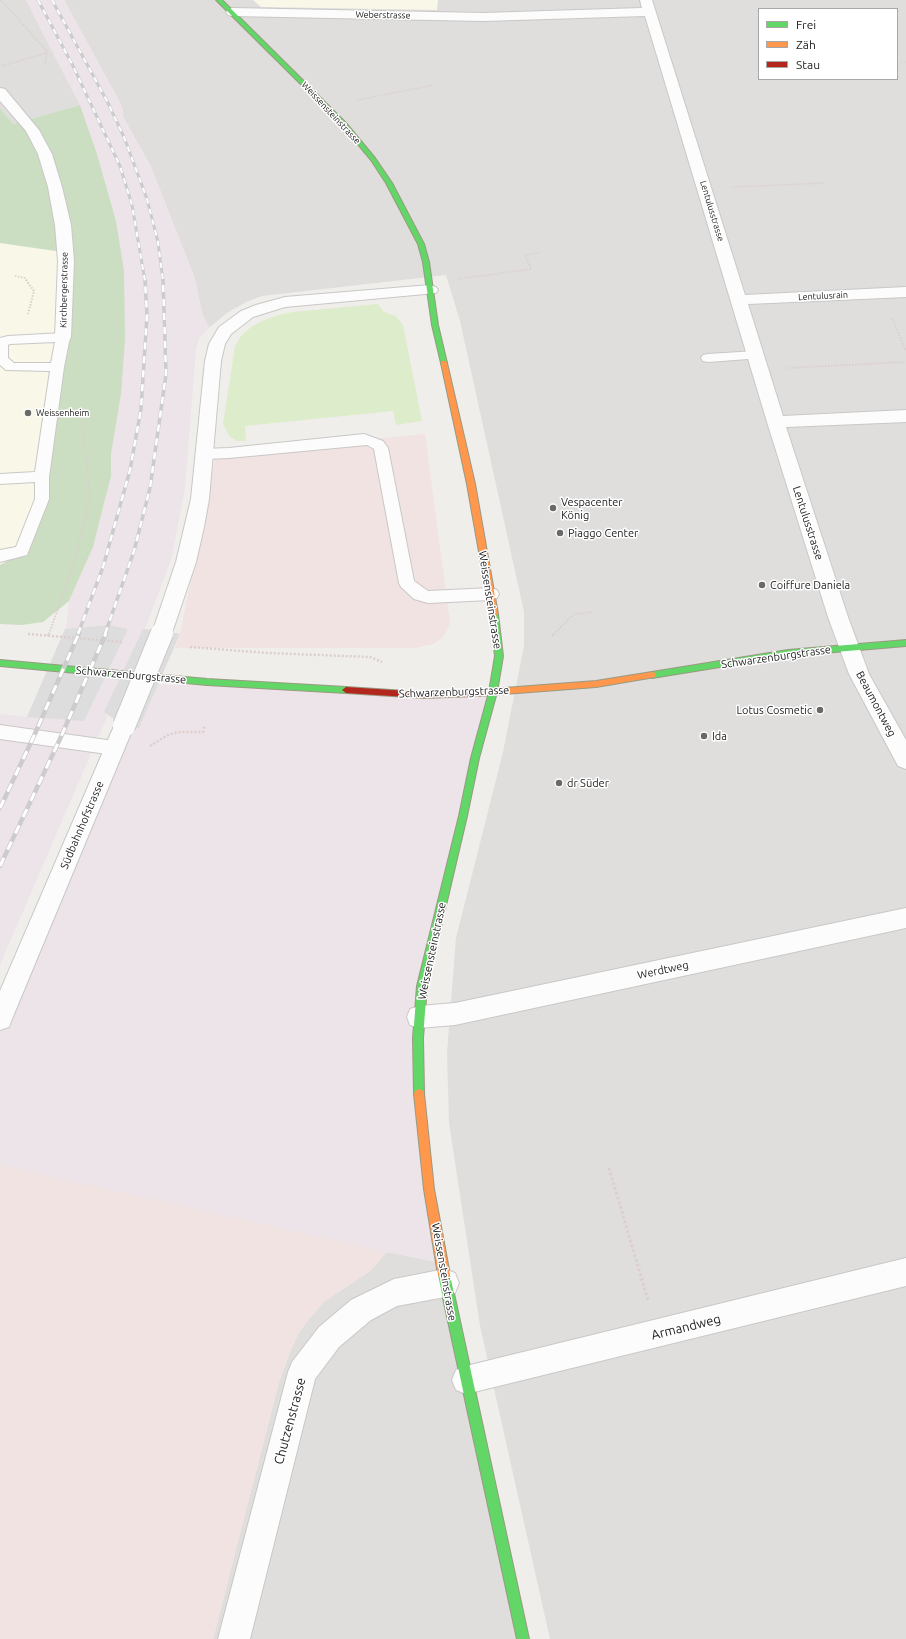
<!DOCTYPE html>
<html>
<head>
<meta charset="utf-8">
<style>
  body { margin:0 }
  #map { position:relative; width:906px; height:1639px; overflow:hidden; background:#f0eeeb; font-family:Ubuntu,sans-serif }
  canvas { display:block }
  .legend { position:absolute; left:758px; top:8px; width:140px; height:72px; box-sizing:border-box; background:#fff; border:1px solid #a7a7a7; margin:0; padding:5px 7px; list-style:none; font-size:12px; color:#222 }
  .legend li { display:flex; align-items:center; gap:8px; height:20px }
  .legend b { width:20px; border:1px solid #a7a7a7 }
</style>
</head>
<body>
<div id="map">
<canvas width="906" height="1639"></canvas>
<ul class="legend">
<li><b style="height:5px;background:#63d668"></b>Frei</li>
<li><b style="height:5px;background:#ff974d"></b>Zäh</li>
<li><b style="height:5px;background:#b3261e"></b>Stau</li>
</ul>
</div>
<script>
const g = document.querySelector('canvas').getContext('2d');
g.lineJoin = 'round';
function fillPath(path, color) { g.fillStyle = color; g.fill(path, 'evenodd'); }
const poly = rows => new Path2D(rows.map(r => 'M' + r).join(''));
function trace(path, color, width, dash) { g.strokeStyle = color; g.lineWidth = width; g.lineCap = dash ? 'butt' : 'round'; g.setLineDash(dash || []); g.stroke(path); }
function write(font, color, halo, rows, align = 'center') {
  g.font = font + ' Ubuntu,sans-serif'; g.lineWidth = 3; g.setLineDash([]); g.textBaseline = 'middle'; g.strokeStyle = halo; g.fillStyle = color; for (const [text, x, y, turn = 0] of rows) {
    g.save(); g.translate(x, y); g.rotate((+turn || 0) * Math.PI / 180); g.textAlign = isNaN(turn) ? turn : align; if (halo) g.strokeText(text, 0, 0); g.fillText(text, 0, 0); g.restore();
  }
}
fillPath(poly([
  [0,0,26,0,80,105,13,124,0,108],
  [64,0,906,0,906,1639,550,1639,480,1326,449,1123,447,1053,456,938,503,752,524,646,524,612,460,321,446,275,262,296,246,302,227,313,209,328,202,313,195,279,151,167,123,117,123,110,118,99],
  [759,9,897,9,897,79,759,79],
  [387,1252,437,1262,519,1639,213,1639,279,1382,290,1352,298,1334,308,1320,325,1301,370,1271]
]), '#dfdedc');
fillPath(poly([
  [425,434,450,623,447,631,442,638,433,644,415,648,175,648,180,634,216,454],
  [0,1165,387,1252,370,1271,325,1301,308,1320,298,1334,290,1352,279,1382,213,1639,0,1639]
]), '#f1e3e1');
fillPath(poly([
  [26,0,64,0,118,99,123,110,123,117,151,167,195,279,202,313,209,328,199,339,196,350,185,488,172,557,147,624,0,965,0,714,27,717,66,628,69,601,93,547,111,476,111,454,121,394,116,221,97,154,80,105],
  [141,684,493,692,419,988,437,1262,387,1252,0,1165,0,1019]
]), '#ede4e9');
fillPath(poly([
  [253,0,438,0,437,10,261,7],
  [0,243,70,253,70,338,42,488,15,552,7,561,0,565]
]), '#f8f7e8');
fillPath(poly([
  [378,304,384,312,396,316,403,325,422,421,396,425,393,411,245,426,246,441,237,441,229,436,223,424,235,346,241,336,251,327,264,320,278,315,293,312]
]), '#ddeccb');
fillPath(poly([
  [80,105,97,154,116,221,124,271,125,339,121,394,111,454,111,476,93,547,69,601,43,622,22,625,0,624,0,565,7,561,15,552,42,488,70,338,70,253,0,243,0,108,13,124]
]), '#cbdec1');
fillPath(poly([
  [109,625,128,629,84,721,27,717,65,629],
  [143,629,163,630,180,634,139,728,124,726,104,712]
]), '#dedddd');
const lane = poly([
  [63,333,68,334,70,337,64,367,49,477,49,499,27,555,0,562,0,550,16,547,35,499,35,482,0,484,0,474,35,472,50,371,6,370,0,365,0,338,8,336,63,333],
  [55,342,51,363,14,363,8,358,8,345,10,344,55,342],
  [756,351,761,352,763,355,761,358,708,362,703,361,701,358,703,355,708,354,756,351],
  [364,434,383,441,388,448,414,581,428,591,491,588,497,590,499,594,497,598,491,600,428,603,414,599,401,587,399,583,374,449,367,445,229,458,204,459,199,457,197,454,199,451,204,449,229,448,364,434],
  [0,725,114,741,120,743,123,748,120,753,114,755,0,739,0,725]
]);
const street = poly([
  [640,0,652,0,745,295,906,287,906,297,748,304,783,416,906,410,906,422,786,427,848,617,869,674,906,740,906,769,898,766,849,674,828,617,767,422,645,16,483,21,232,16,228,15,226,12,228,9,232,8,483,13,642,8,640,0],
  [0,88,5,89,39,130,52,154,62,187,71,225,74,261,71,337,69,341,63,342,57,341,55,337,58,261,55,225,48,187,38,154,26,131,0,101,0,88],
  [430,285,436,287,438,290,436,293,285,307,253,317,231,334,225,344,221,361,209,499,204,527,196,562,173,630,170,635,163,637,156,635,153,630,176,562,191,499,205,361,209,344,219,327,241,311,256,305,285,297,430,285],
  [124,718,131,720,134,726,12,1019,9,1027,0,1030,0,991,114,726,117,720,124,718],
  [906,908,906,928,455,1025,419,1028,410,1025,407,1017,410,1009,419,1006,455,1003,906,908],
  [906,1258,906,1286,466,1394,456,1390,452,1380,456,1370,466,1366,906,1258],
  [445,1269,455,1273,459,1283,455,1293,445,1297,397,1306,371,1320,339,1347,315,1379,250,1639,218,1639,288,1372,292,1362,319,1327,351,1300,394,1279,445,1269]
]);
const fast = poly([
  [216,0,222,0,346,123,375,158,392,183,424,244,429,262,438,325,447,363,446,365,442,365,441,363,432,325,423,262,418,244,386,183,371,160,342,125,216,0],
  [494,611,498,614,503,656,497,692,479,758,467,816,427,986,423,1038,424,1094,423,1097,419,1099,415,1097,414,1094,413,1038,417,986,459,816,471,758,489,692,495,656,490,614,494,611],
  [906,640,906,646,788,656,652,678,648,675,652,672,788,650,906,640],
  [0,660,207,679,346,687,350,690,346,693,207,685,0,666,0,660],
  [444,1269,448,1271,450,1275,529,1639,517,1639,438,1275,440,1271,444,1269]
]);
const slow = poly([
  [442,361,446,361,447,363,475,484,498,614,494,617,490,614,467,484,441,363,442,361],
  [652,672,655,673,656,675,655,677,596,687,478,696,474,693,478,690,596,681,652,672],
  [419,1089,423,1091,424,1094,434,1189,450,1275,448,1279,444,1281,440,1279,438,1275,424,1189,414,1094,415,1091,419,1089]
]);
const jam = poly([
  [346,687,422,692,478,690,482,693,478,696,422,698,346,693,342,690,346,687]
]);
trace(lane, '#c9c8c7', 2);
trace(street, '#c9c8c7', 2);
trace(fast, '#999a82', 2);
trace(slow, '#999a82', 2);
trace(jam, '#999a82', 2);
trace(poly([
  [0,1,2,1,47,51,45,65],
  [901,62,906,62],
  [2,66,47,53],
  [357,100,434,85],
  [733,187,825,183],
  [15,276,25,278,27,281],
  [458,279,531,269,525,255,539,253]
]), '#dccecd', 1.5, [1.5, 1.5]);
trace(poly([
  [26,280,34,291,28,314],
  [892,318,906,351],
  [789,368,906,362],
  [49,634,74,563,90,498,81,408],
  [554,634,574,614,593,612]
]), '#dccecd', 2, [1.5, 1.5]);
trace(poly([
  [28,634,123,642],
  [48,636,49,633],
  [552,636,555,633],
  [190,647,268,653,370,657,382,662],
  [150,746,168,735,178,732,203,732,205,725]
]), '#dccecd', 2.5, [2, 2]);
trace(poly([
  [609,1168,648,1300]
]), '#dccecd', 3, [2.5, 2.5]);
fillPath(lane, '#fdfcfc');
fillPath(street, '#fdfcfc');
fillPath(fast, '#63d668');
fillPath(slow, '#ff974d');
fillPath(jam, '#b3261e');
const railFar2 = poly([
  [38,0,73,66,120,166,132,205,145,281],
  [52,0,107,101,124,137,147,199,158,242,163,281]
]);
const railFar1 = poly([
  [78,634,103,567,130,470,141,409,147,315,145,280],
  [105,634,134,551,150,488,166,374,163,280]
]);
const rail = poly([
  [0,808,34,736,79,633],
  [0,866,60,739,106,633]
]);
trace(railFar2, '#ccc', 3);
trace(railFar1, '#ccc', 3.5);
trace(rail, '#ccc', 4.5);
trace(railFar2, '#fff', 2, [5.5]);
trace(railFar1, '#fff', 2.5, [7]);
trace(rail, '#fff', 3, [9]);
const streetBridgeFar1 = poly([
  [162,634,163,630]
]);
const streetBridge = poly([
  [124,726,162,633]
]);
trace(streetBridgeFar1, '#c9c8c7', 19, []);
trace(streetBridge, '#c9c8c7', 24, []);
trace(streetBridgeFar1, '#fdfcfc', 18);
trace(streetBridge, '#fdfcfc', 22);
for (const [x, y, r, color] of [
  [28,413,4,"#6a6968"],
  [553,508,4,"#6a6968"],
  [560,533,4,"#6a6968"],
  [762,585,4,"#6a6968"],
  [820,710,4,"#6a6968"],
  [704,736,4,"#6a6968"],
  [559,783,4,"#6a6968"]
]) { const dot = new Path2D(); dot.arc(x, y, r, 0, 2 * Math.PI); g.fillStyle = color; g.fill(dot); trace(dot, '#fff', 1.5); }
write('9px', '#222', '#fff', [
  ["Weberstrasse",383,15,1],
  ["Weissensteinstrasse",331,113,47],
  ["Lentulusstrasse",712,211,73],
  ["Kirchbergerstrasse",64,290,-89],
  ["Lentulusrain",823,296,-3]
]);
write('9px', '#222', '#fff', [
  ["Weissenheim",36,413]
], 'left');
write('11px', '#222', '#fff', [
  ["Vespacenter",561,502],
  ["König",561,515],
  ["Piaggo Center",568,533],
  ["Coiffure Daniela",770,585],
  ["Lotus Cosmetic",812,710,"right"],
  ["Ida",712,736],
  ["dr Süder",567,783]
], 'left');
write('11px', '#222', '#fff', [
  ["Lentulusstrasse",808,523,72],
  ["Weissensteinstrasse",490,600,81],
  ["Schwarzenburgstrasse",776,657,-8],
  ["Schwarzenburgstrasse",131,675,5],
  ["Schwarzenburgstrasse",454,692,-2],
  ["Beaumontweg",876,704,62],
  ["Südbahnhofstrasse",82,825,-67],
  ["Weissensteinstrasse",432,951,-78],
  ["Werdtweg",663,970,-12],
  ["Weissensteinstrasse",444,1272,80]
]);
write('13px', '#222', '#fff', [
  ["Armandweg",686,1327,-14],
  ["Chutzenstrasse",290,1421,-75]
]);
</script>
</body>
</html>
